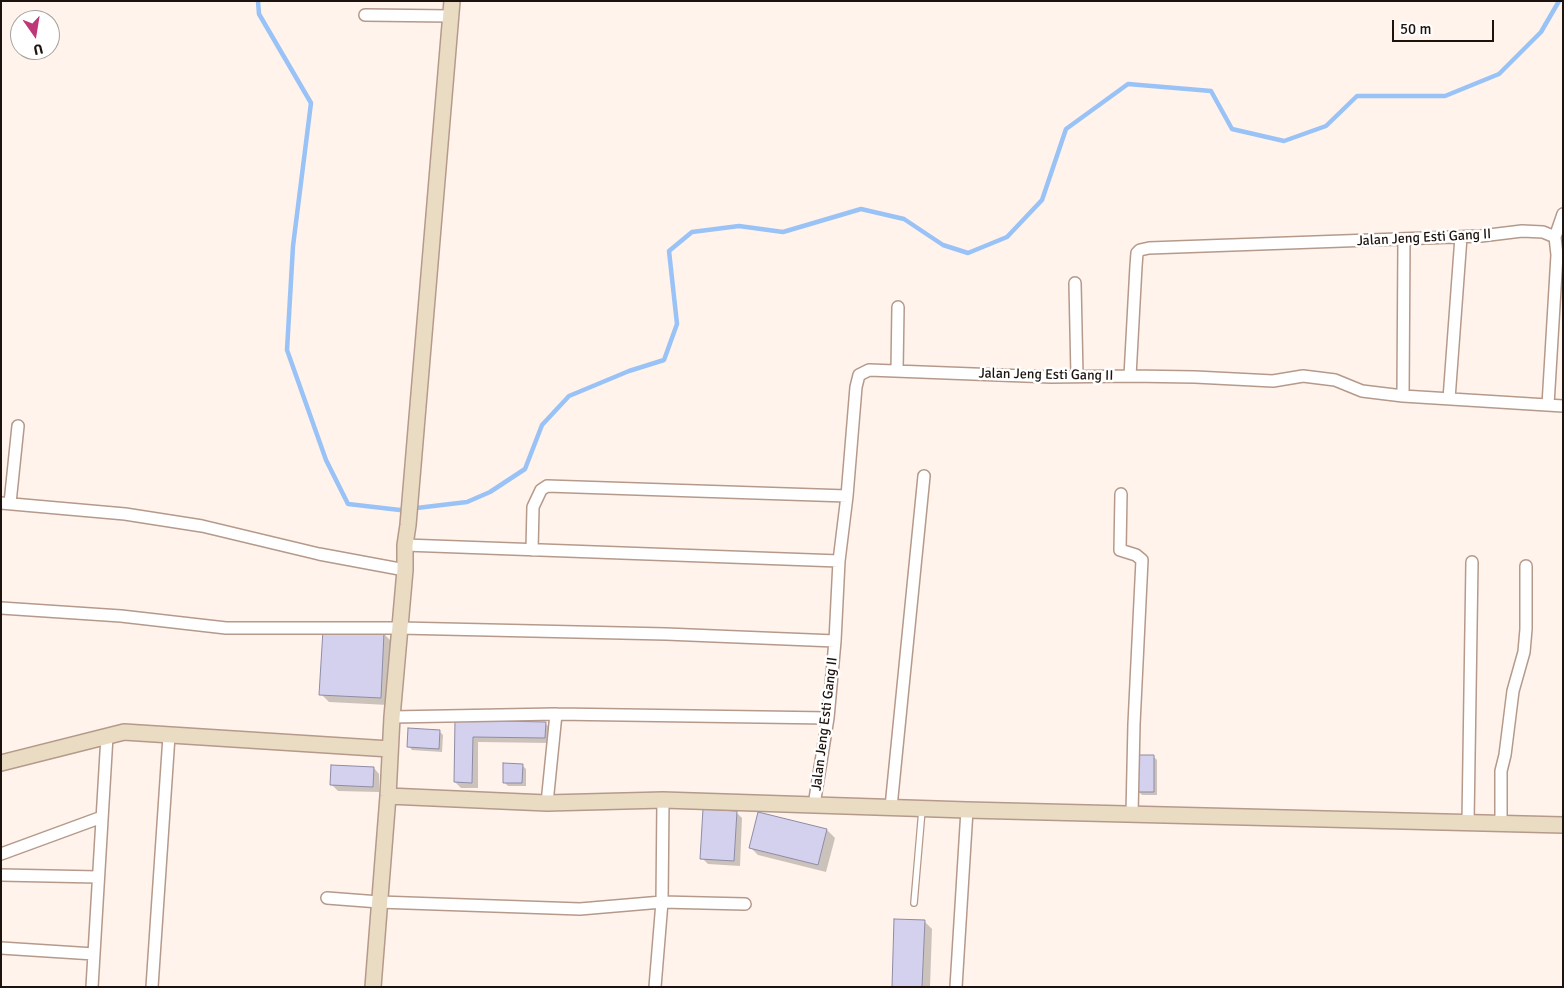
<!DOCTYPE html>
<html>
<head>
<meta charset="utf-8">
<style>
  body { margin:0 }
  #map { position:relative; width:1564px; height:988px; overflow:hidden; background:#fff3ec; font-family:Signika,sans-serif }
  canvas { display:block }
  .frame { position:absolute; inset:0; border:2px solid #1d130e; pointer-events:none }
  .north { position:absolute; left:10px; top:10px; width:50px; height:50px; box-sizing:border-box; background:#fff; border:1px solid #a5a19f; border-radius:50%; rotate:167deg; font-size:14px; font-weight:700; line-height:20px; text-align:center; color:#1d130e }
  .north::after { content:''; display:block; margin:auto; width:18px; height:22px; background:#bd377a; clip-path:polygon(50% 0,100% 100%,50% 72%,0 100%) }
  .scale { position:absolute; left:1392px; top:20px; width:102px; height:22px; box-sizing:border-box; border:2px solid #1d130e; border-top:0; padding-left:6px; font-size:15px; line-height:18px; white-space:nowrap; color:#1d130e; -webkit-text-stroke:4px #fff; paint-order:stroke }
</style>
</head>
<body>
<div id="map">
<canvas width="1564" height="988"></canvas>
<div class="frame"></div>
<div class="north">U</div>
<div class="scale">50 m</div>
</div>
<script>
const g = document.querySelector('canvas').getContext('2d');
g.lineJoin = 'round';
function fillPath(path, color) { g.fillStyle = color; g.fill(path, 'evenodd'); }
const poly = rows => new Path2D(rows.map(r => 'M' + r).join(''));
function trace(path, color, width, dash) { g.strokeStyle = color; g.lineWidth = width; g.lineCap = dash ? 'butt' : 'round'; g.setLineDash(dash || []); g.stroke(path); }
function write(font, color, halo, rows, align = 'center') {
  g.font = font + ' Signika,sans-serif'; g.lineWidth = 5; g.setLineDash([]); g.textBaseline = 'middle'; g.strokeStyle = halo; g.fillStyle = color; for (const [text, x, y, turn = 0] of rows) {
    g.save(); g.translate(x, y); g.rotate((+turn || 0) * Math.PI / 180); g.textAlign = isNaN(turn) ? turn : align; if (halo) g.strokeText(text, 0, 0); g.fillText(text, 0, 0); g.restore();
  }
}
fillPath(poly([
  [383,633,391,641,388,705,329,702,321,694],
  [456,721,545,723,551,729,551,743,478,742,478,788,461,788,455,782],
  [439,731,443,735,442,752,412,750,409,746],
  [1153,756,1157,760,1157,795,1142,795,1138,791],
  [522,765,526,769,526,786,508,786,504,782],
  [374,768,379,774,379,792,338,791,332,785],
  [736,812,742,818,740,866,708,864,702,858],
  [827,830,835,838,826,872,758,855,750,847],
  [924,921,932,929,930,987,893,987]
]), '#0003');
trace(poly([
  [258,1,259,14,311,103,293,246,287,350,326,460,348,504,400,510,467,502,490,492,525,469,542,425,569,396,629,371,664,360,677,324,669,251,692,232,739,226,783,232,861,209,904,219,943,245,968,253,1007,237,1042,200,1066,129,1128,84,1211,91,1232,129,1284,141,1326,126,1357,96,1445,96,1499,74,1541,32,1559,1]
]), '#99c2f7', 4.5);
const building = poly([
  [323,630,384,632,381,698,319,695,323,630],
  [455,720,546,722,545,738,473,737,472,783,454,782,455,720],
  [408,728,440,730,439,749,407,747,408,728],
  [1137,755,1154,755,1154,792,1137,792,1137,755],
  [503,763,523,764,522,783,503,783,503,763],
  [331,765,374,767,373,787,330,785,331,765],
  [703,809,737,811,734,861,700,859,703,809],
  [758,812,827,829,818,865,749,848,758,812],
  [894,919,925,920,922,987,892,987,894,919]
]);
fillPath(building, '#d3d1ed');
trace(building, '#8e8ba5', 1);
const lane = poly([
  [914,903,922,810]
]);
const street = poly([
  [365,15,451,16],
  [1404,239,1403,396,1563,406],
  [1075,283,1077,376],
  [897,371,898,307],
  [1130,376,1195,377,1273,381,1303,376,1335,380,1362,391,1403,396],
  [1449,399,1461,237],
  [1548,405,1557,255,1555,237],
  [1121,494,1120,550,1136,555,1142,560,1134,724,1132,813],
  [1,503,125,514,202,526,319,554,405,570],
  [10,503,18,426],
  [405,545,839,561],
  [532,550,533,507,541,490,547,486,847,496],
  [1,608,121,616,226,628,400,628,666,634,835,641],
  [392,717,556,714,828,718],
  [547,803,556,714],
  [814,805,828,718,835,641,839,561,847,496,856,387,859,375,869,370,1051,377,1130,376,1136,266,1137,253,1140,250,1149,248,1481,236,1522,231,1543,232,1555,237,1563,214],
  [891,807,924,476],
  [1468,822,1472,562],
  [1501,823,1501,771,1505,755,1513,691,1524,652,1526,629,1526,566],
  [1,854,102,817],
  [1,875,98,877],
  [327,898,379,902,580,909,662,902,745,904],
  [1,948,94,954],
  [92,987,107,736],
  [152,987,169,736],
  [655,987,662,902,663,800],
  [956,987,967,810]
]);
const secondary = poly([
  [1,763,124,732,390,749],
  [388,796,547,803,663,800,967,810,1563,825],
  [373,987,388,796,392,717,405,570,405,545,408,525,452,1]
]);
trace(lane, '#b59a8b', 8);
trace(street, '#b59a8b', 14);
trace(secondary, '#b59a8b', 18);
trace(lane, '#fff', 5.5);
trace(street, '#fff', 11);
trace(secondary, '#eadbc3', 15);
write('14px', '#1d130e', '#fff', [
  ["Jalan Jeng Esti Gang II",1424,238,-3],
  ["Jalan Jeng Esti Gang II",1046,375,1],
  ["Jalan Jeng Esti Gang II",825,724,-83]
]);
</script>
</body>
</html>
